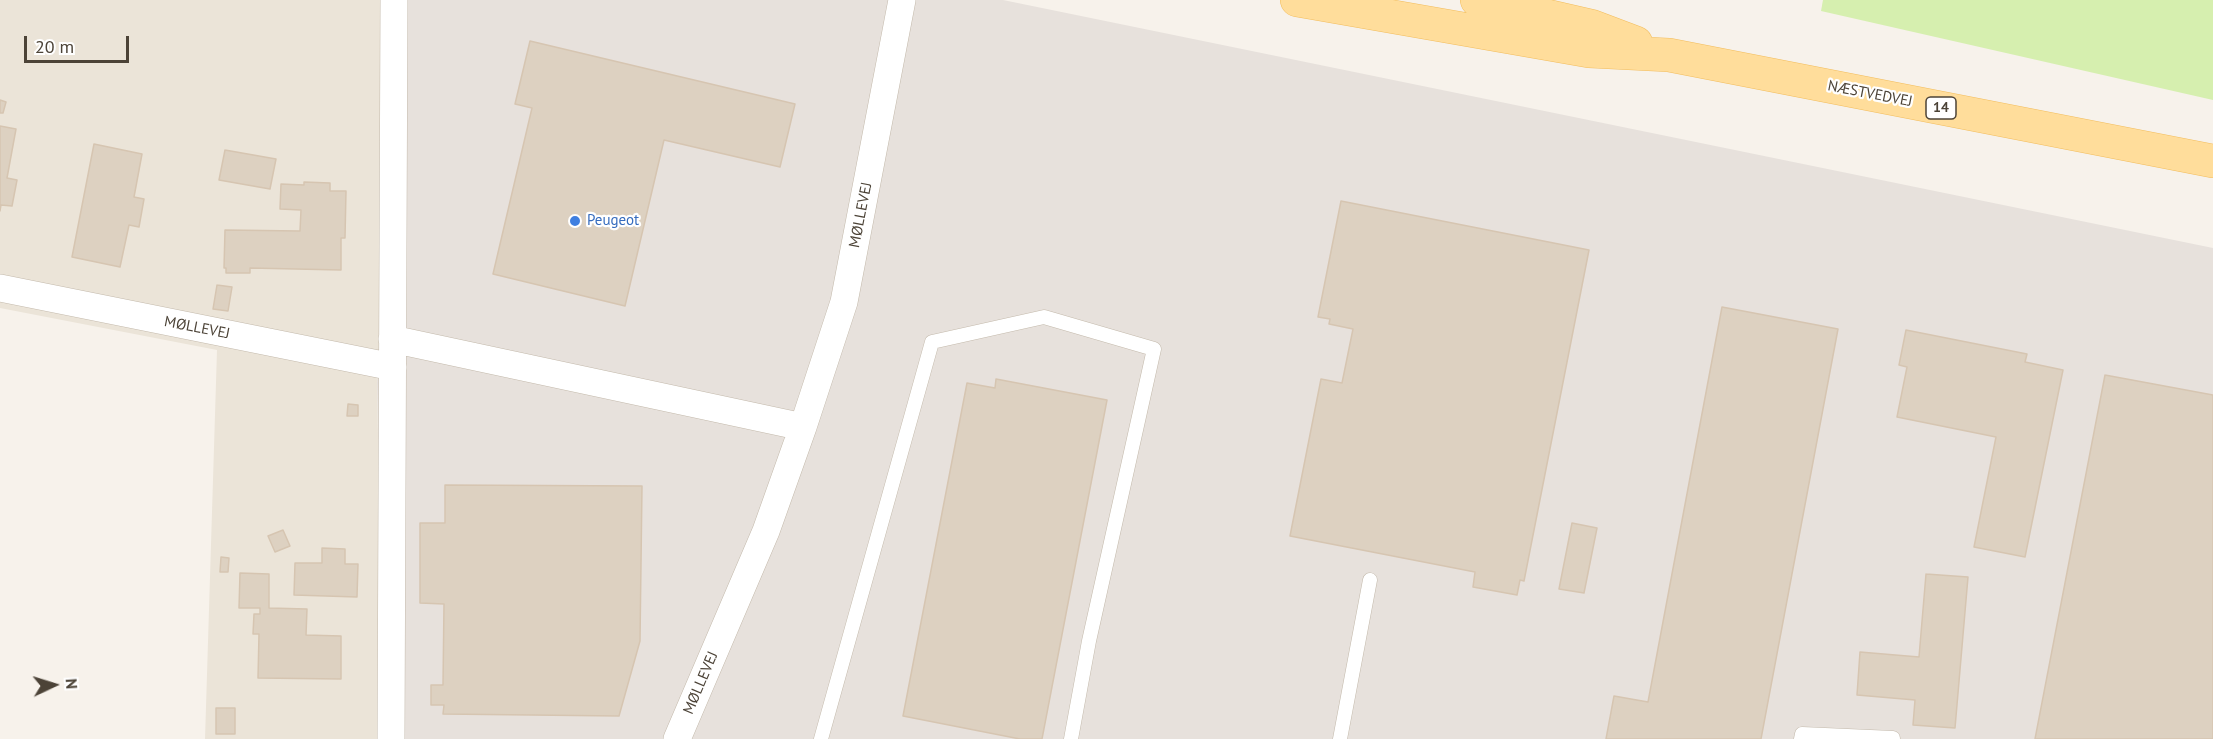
<!DOCTYPE html>
<html>
<head>
<meta charset="utf-8">
<style>
  body { margin:0 }
  #map { position:relative; width:2213px; height:739px; overflow:hidden; background:#f7f2eb; font-family:"PT Sans",sans-serif }
  canvas { display:block }
  .north { position:absolute; left:24px; top:655px; width:60px; height:60px; -webkit-text-stroke:4px #fff; paint-order:stroke; rotate:86deg; font-size:16px; font-weight:700; line-height:24px; text-align:center; color:#4c4337 }
  .north::after { content:''; display:block; margin:auto; width:21px; height:27px; background:#4c4337; clip-path:polygon(50% 0,100% 100%,50% 72%,0 100%) }
  .scale { position:absolute; left:24px; top:36px; width:105px; height:27px; box-sizing:border-box; border:3px solid #4c4337; border-top:0; padding-left:8px; font-size:18px; line-height:21px; white-space:nowrap; color:#4c4337; -webkit-text-stroke:4px #fff; paint-order:stroke }
</style>
</head>
<body>
<div id="map">
<canvas width="2213" height="739"></canvas>
<div class="north">N</div>
<div class="scale">20 m</div>
</div>
<script>
const g = document.querySelector('canvas').getContext('2d');
g.lineJoin = 'round';
function fillPath(path, color) { g.fillStyle = color; g.fill(path, 'evenodd'); }
const poly = rows => new Path2D(rows.map(r => 'M' + r).join(''));
function trace(path, color, width, dash) { g.strokeStyle = color; g.lineWidth = width; g.lineCap = dash ? 'butt' : 'round'; g.setLineDash(dash || []); g.stroke(path); }
function write(font, color, halo, rows, align = 'center') {
  g.font = font + ' "PT Sans",sans-serif'; g.lineWidth = 4.5; g.setLineDash([]); g.textBaseline = 'middle'; g.strokeStyle = halo; g.fillStyle = color; for (const [text, x, y, turn = 0] of rows) {
    g.save(); g.translate(x, y); g.rotate((+turn || 0) * Math.PI / 180); g.textAlign = isNaN(turn) ? turn : align; if (halo) g.strokeText(text, 0, 0); g.fillText(text, 0, 0); g.restore();
  }
}
fillPath(poly([
  [0,0,404,0,377,383,384,739,205,739,217,350,0,308]
]), '#ebe4d8');
fillPath(poly([
  [404,0,1003,0,2213,248,2213,739,384,739,377,383]
]), '#e7e1dc');
fillPath(poly([
  [1823,0,2213,0,2213,100,1821,11]
]), '#d6efaf');
const building = poly([
  [530,41,795,104,780,167,664,140,625,306,493,274,532,108,515,104,530,41],
  [0,100,6,102,3,113,0,113,0,100],
  [0,126,16,129,7,178,17,180,12,206,1,205,0,211,0,126],
  [94,144,142,154,134,197,144,199,139,227,129,225,120,267,72,257,94,144],
  [225,150,276,159,270,189,219,180,225,150],
  [304,182,330,183,330,191,346,191,345,238,341,238,341,270,250,268,250,273,226,273,226,268,224,268,225,230,300,231,301,210,280,209,281,184,304,185,304,182],
  [1341,201,1589,250,1524,581,1520,580,1517,595,1473,587,1475,572,1290,536,1321,379,1342,383,1353,329,1329,324,1330,319,1318,317,1341,201],
  [217,285,232,287,228,311,213,309,217,285],
  [1722,307,1838,329,1761,739,1606,739,1614,696,1648,702,1722,307],
  [1906,330,2027,354,2025,362,2063,370,2025,557,1974,547,1996,437,1897,417,1907,367,1899,365,1906,330],
  [2105,375,2213,395,2213,739,2035,739,2105,375],
  [996,379,1107,400,1042,739,1020,739,903,716,967,383,995,388,996,379],
  [348,404,358,405,358,416,347,416,348,404],
  [445,485,642,486,640,641,619,716,443,714,444,705,431,705,431,685,443,685,444,604,420,603,420,523,445,523,445,485],
  [1572,523,1597,528,1584,593,1559,589,1572,523],
  [283,530,290,546,275,552,268,536,283,530],
  [322,548,345,549,345,564,358,564,357,597,294,595,295,563,322,563,322,548],
  [221,557,229,558,228,572,220,572,221,557],
  [240,573,269,574,269,608,307,609,306,635,341,636,341,679,258,678,259,634,253,634,254,614,260,614,260,608,239,608,240,573],
  [1926,574,1968,577,1955,728,1913,725,1915,700,1857,695,1860,652,1919,657,1926,574],
  [216,708,235,708,235,734,216,734,216,708]
]);
fillPath(building, '#ddd1c1');
trace(building, '#d6c5b1', 1.5);
const lane = poly([
  [821,739,932,342,1044,317,1154,349,1089,641,1071,739],
  [1340,739,1370,580],
  [1801,739,1802,734,1893,738]
]);
const street = poly([
  [0,288,393,367],
  [392,339,803,427],
  [391,739,394,0],
  [677,739,766,531,803,427,844,302,902,0]
]);
const primary = poly([
  [1297,0,1589,51,1669,55,2213,161],
  [1477,0,1591,26,1636,43]
]);
trace(lane, '#c4baac', 15);
trace(street, '#c4baac', 28);
trace(primary, '#f2bd5e', 34);
trace(lane, '#fff', 14);
trace(street, '#fff', 27);
trace(primary, '#ffdd9b', 33);
for (const [x, y, r, color] of [
  [575,221,6,"#3f7fe0"]
]) { const dot = new Path2D(); dot.arc(x, y, r, 0, 2 * Math.PI); g.fillStyle = color; g.fill(dot); trace(dot, '#fff', 2); }
for (const [x, y, w] of [
  [1941,108,30]
]) { const box = new Path2D(); box.roundRect(x - w / 2, y - 11, w, 22, 4.5); g.fillStyle = '#fff'; g.fill(box); trace(box, '#4c4337', 1.5); }
write('bold 14px', '#4c4337', null, [
  ["14",1941,108]
]);
write('15px', '#4c4337', '#fff', [
  ["NÆSTVEDVEJ",1870,94,11],
  ["MØLLEVEJ",861,215,-79],
  ["MØLLEVEJ",197,328,11],
  ["MØLLEVEJ",701,683,-67]
]);
write('15px', '#366cbe', '#fff', [
  ["Peugeot",587,221]
], 'left');
</script>
</body>
</html>
